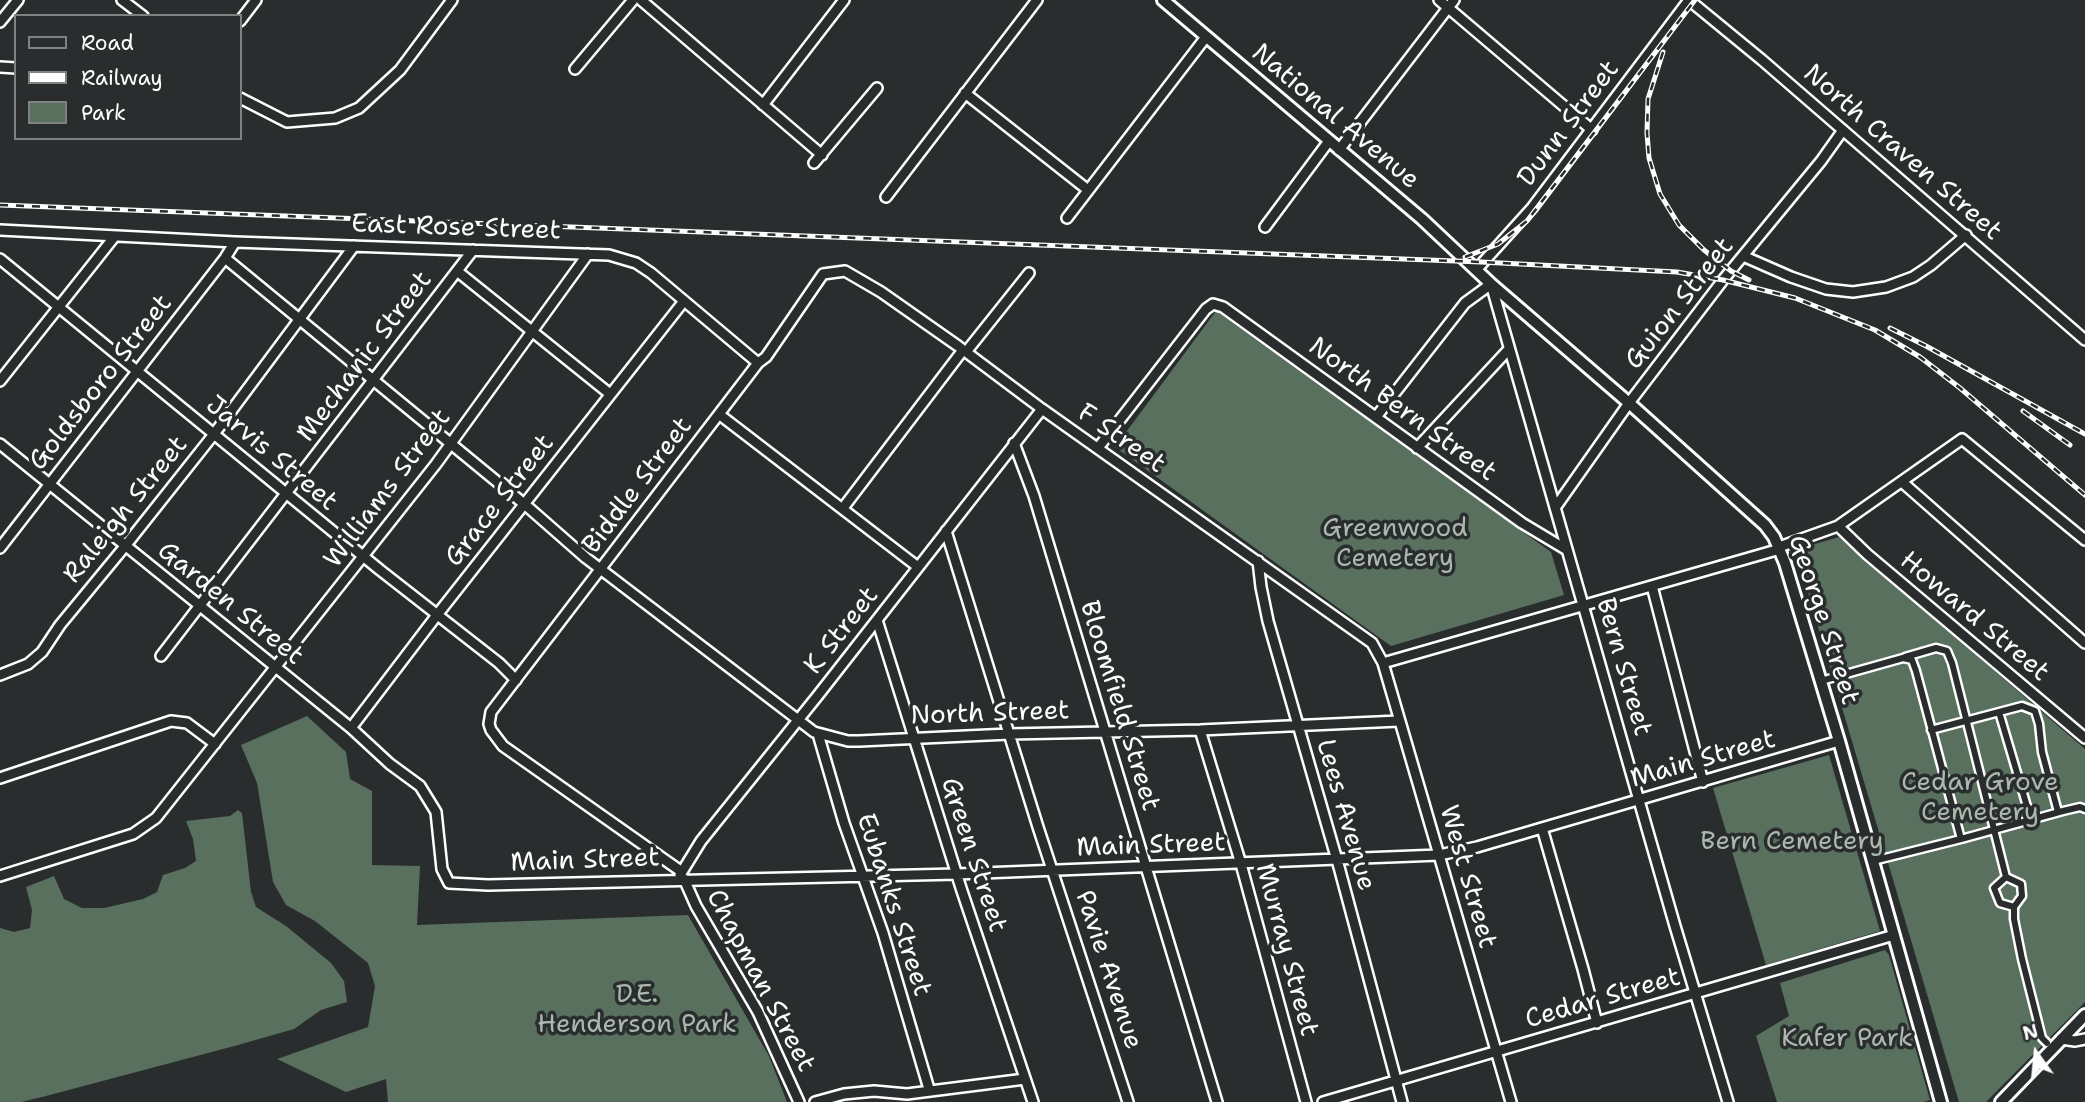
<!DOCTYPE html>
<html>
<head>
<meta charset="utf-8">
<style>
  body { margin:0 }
  #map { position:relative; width:2085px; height:1102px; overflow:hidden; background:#2a2d2e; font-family:"Shantell Sans",sans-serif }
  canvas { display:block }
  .legend { position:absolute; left:14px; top:14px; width:228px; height:126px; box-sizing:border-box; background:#2a2d2e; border:2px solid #7f8182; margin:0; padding:9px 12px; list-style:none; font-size:21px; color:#fff }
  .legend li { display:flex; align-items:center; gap:14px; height:35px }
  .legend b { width:35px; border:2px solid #7f8182 }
  .north { position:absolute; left:2001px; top:1018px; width:70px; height:70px; -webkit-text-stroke:5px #2a2d2e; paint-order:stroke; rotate:345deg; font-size:19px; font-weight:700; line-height:28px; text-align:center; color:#fff }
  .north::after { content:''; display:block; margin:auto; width:24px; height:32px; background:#fff; clip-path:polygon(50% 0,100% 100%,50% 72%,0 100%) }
</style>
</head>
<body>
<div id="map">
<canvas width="2085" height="1102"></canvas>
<ul class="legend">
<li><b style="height:9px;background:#2a2d2e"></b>Road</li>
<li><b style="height:9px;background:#fff"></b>Railway</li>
<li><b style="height:19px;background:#58705d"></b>Park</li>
</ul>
<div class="north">N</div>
</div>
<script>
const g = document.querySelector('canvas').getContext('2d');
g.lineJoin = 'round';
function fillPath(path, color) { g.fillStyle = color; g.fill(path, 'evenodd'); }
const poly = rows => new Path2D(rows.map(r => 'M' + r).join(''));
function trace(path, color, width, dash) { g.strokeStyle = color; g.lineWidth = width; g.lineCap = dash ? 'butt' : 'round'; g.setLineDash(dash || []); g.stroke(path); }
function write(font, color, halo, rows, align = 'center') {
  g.font = font + ' "Shantell Sans",sans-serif'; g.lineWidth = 7; g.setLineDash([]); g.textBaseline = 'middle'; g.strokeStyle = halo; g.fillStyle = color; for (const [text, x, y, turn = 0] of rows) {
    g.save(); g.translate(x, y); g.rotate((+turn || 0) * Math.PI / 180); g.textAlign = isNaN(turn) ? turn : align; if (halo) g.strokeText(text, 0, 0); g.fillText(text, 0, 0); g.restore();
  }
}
fillPath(poly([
  [1216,311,1551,552,1564,595,1391,646,1115,447],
  [1839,537,2085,749,2085,1002,1986,1102,1959,1102,1797,556,1798,549],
  [307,716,346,752,350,779,372,791,372,865,420,866,417,925,688,915,769,1056,787,1102,388,1102,386,1079,346,1092,277,1059,368,1027,375,986,368,963,315,921,286,905,273,882,257,783,241,745],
  [1829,755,1880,931,1766,965,1713,788],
  [238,810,242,813,251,892,256,907,286,926,331,963,344,981,347,1002,321,1010,294,1029,238,1045,46,1096,21,1102,0,1102,0,928,14,932,30,928,32,910,26,887,54,876,64,899,82,908,104,908,143,899,157,892,163,875,185,868,196,861,193,839,186,821,230,816],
  [1885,950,1889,955,1930,1100,1923,1102,1777,1102,1756,1036,1789,1016,1780,983]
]), '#58705d');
const pedestrian = poly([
  [1905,657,1936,648,1947,651,1952,663,2006,877,1994,888,2000,903,2014,907,2022,896,2021,884,2006,877],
  [1821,681,1903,658,1912,660,1916,671,1961,839,1873,861],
  [1999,712,2031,820],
  [1931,730,2022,706,2035,711,2039,724,2042,752,2058,812],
  [1961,839,2063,811,2080,807,2085,809],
  [2014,907,2014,919,2022,959,2042,1038,2047,1043]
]);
const minor = poly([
  [122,0,143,16],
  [641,0,822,155],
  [1439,0,1592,130],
  [1689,0,1762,60,2085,340],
  [240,21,256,0],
  [0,22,18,0],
  [0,67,16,68],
  [575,69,633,0],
  [965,93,1088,190],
  [240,98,287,122,335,118,359,108,400,70,452,0],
  [763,105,844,0],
  [1339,150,1454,0],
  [814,163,877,88],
  [886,197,1037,0],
  [1067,218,1206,37],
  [1265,227,1329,141],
  [0,230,235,242,609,255,636,263,651,273,758,363],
  [1743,256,1791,277,1826,289,1853,292,1886,287,1913,277,1931,265,1966,235],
  [225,258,529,508,586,558,814,732,848,741,859,741,1009,734,1200,730,1399,721],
  [0,259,380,570,499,663,516,680],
  [1477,269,1532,208,1689,0],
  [457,271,610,394],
  [966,352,1029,273],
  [0,381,115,236],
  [720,415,918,567],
  [1376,417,1465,303,1491,284,1675,926,1728,1102],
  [1014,443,1034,496,1217,1102],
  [0,444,351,728,390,764,420,786,436,812,442,869,449,883,488,885,957,874,1439,855,1477,847,1839,741],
  [1098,448,1206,309,1213,304,1223,307,1522,523,1567,550],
  [1417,448,1509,349],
  [1902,482,2085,643],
  [843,508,963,350],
  [1555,508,1629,403,1723,280,1821,161,1843,130],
  [1838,526,1867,554,2085,738],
  [946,531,1038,827,1128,1102],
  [1779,547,1838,526,1962,439,2085,540],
  [0,548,225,258,235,242],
  [1258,561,1261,587,1268,621,1339,867,1402,1102],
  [1652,586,1703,782],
  [877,620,961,888,1033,1102],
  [161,656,473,250],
  [1383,663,1780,549],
  [0,675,28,664,42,652,60,625,126,545,214,434,354,246],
  [351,728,437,615,684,301],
  [1200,730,1241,864,1306,1102],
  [818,734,844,823,883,933,929,1089],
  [0,778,171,721,187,723,215,744],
  [1542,828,1583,969,1597,1023],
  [682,872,503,746,491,730,489,724,491,712,758,363,766,357,823,274,845,271,881,292,958,346,1042,409,1372,643,1383,663,1511,1102],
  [680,875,701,841,819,694,1042,409],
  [0,876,133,834,156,818,436,464,588,254],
  [684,879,696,906,758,1012,799,1102],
  [2061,1039,2075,1041,2085,1039],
  [815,1102,844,1094,874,1091,907,1094,1025,1079],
  [1323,1102,1894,935]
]);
const tertiary = poly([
  [1163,0,1422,219,1491,284,1629,403,1765,525,1774,537,1785,563,1839,741,1941,1102],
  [2001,1102,2085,1015]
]);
trace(pedestrian, '#fff', 11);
trace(minor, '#fff', 14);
trace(tertiary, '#fff', 16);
trace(pedestrian, '#2a2d2e', 6);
trace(minor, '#2a2d2e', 9);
trace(tertiary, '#2a2d2e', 10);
const rail = poly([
  [1663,52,1648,99,1647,133,1649,158,1660,194,1679,225,1704,250,1731,271,1749,280],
  [0,205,1481,262,1677,272,1723,280,1795,298,1875,330,1920,357,1960,388,2085,495],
  [1465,257,1498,244,1527,221,1695,0],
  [1890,328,1926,346,2085,434],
  [2023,411,2070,445]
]);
trace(rail, '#fff', 5);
trace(rail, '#2a2d2e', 2.5, [8]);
write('26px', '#fff', '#2a2d2e', [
  ["National Avenue",1335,117,40],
  ["Dunn Street",1569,124,-53],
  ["North Craven Street",1902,153,41],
  ["East Rose Street",456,228,2],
  ["Guion Street",1680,304,-52],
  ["Mechanic Street",365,357,-53],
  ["Goldsboro Street",101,383,-52],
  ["North Bern Street",1402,410,36],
  ["F Street",1121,439,35],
  ["Jarvis Street",271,454,40],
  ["Biddle Street",638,486,-53],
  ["Williams Street",388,489,-53],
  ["Grace Street",500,501,-52],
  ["Raleigh Street",126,510,-51],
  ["Garden Street",230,604,39],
  ["Howard Street",1974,617,40],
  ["George Street",1823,620,72],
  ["K Street",842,631,-52],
  ["Bern Street",1623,667,74],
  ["Bloomfield Street",1119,706,73],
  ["North Street",990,714,-2],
  ["Main Street",1703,760,-16],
  ["Lees Avenue",1345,815,74],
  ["Main Street",1151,846,-2],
  ["Green Street",973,855,72],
  ["Main Street",585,861,-2],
  ["West Street",1467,877,74],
  ["Eubanks Street",893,905,72],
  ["Murray Street",1286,950,75],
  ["Pavie Avenue",1108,970,72],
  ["Chapman Street",760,981,62],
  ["Cedar Street",1603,999,-16]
]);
write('26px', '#acb8ae', '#2a2d2e', [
  ["Greenwood",1395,529],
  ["Cemetery",1395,559],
  ["Cedar Grove",1980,783],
  ["Cemetery",1980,813],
  ["Bern Cemetery",1792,842],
  ["D.E.",637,995],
  ["Henderson Park",637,1025],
  ["Kafer Park",1847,1039]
]);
</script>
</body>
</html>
